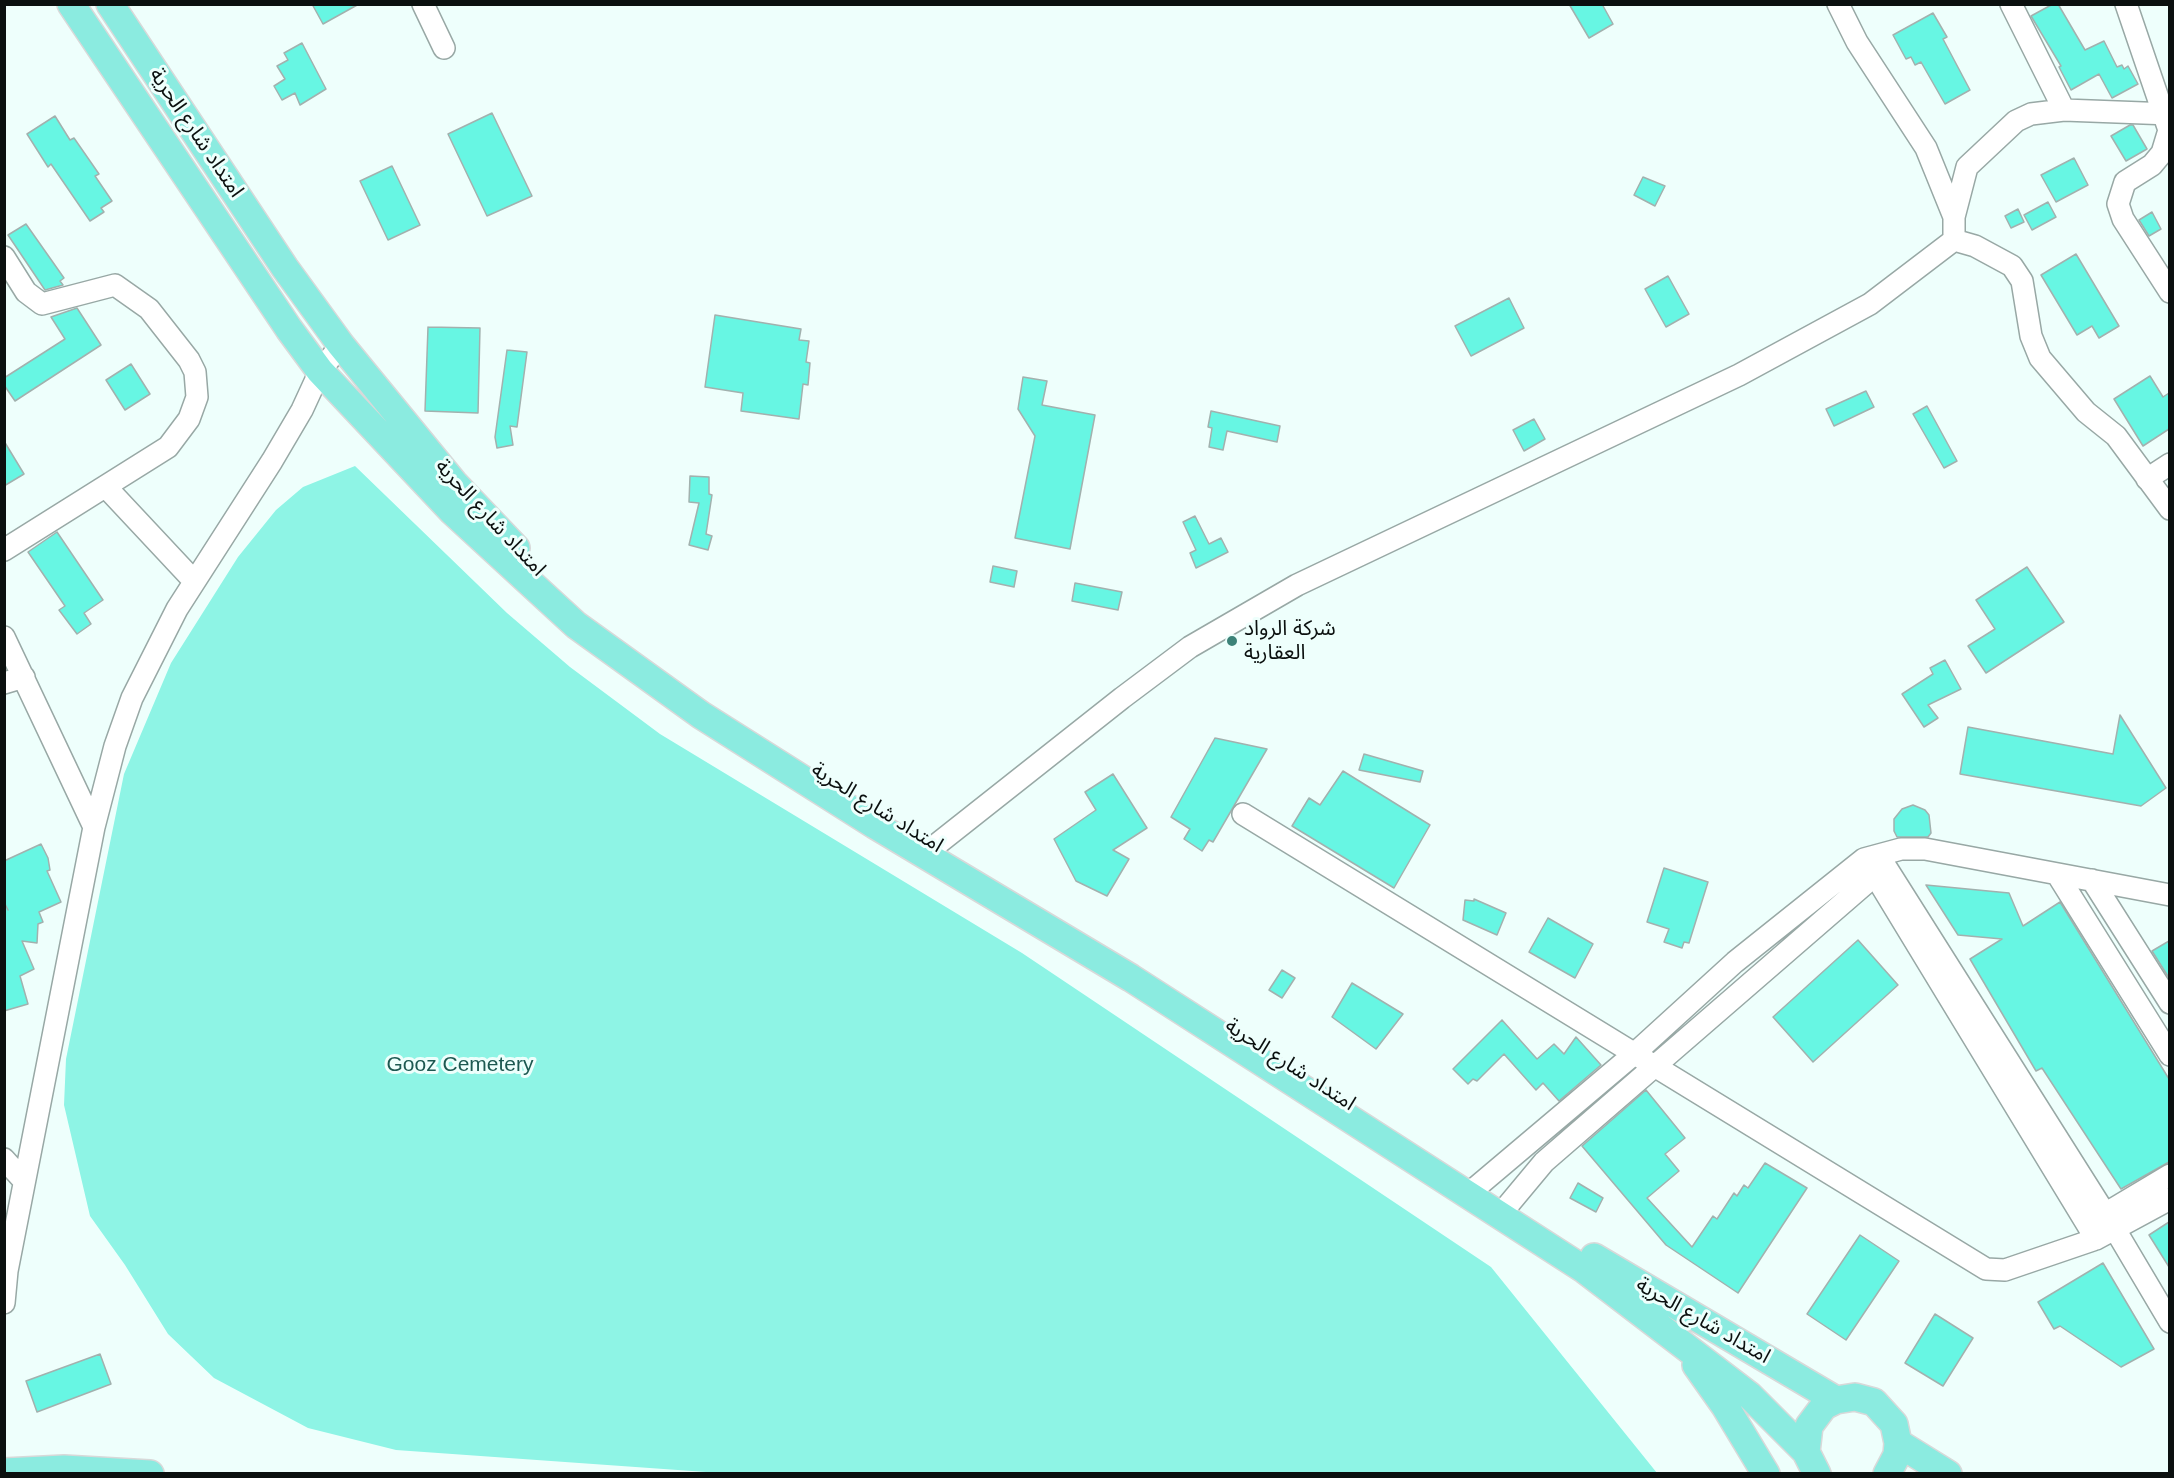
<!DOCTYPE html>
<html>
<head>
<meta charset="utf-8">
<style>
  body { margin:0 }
  #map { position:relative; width:2174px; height:1478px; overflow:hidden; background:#eefffc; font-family:Arial,sans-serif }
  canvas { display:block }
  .frame { position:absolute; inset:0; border:6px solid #0b100f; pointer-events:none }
</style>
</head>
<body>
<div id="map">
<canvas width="2174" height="1478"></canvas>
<div class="frame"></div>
</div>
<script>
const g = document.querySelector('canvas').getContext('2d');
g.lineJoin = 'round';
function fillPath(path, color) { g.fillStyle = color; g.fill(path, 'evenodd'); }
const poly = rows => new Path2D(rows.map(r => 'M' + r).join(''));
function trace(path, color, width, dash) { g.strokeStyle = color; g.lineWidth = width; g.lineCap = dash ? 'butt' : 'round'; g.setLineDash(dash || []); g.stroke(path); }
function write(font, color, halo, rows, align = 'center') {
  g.font = font + ' Arial,"Noto Sans Arabic",sans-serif'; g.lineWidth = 6; g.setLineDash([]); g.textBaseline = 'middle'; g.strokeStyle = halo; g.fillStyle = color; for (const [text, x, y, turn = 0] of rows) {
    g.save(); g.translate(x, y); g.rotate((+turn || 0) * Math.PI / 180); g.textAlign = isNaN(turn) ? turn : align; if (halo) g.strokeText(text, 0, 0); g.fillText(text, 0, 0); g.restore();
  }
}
fillPath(poly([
  [355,466,507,613,570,667,660,734,1022,953,1491,1267,1657,1473,720,1473,396,1450,308,1428,214,1378,168,1334,125,1265,90,1216,64,1105,66,1059,124,774,171,663,238,557,276,510,303,487]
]), '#8ef4e5');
const building = poly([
  [312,4,359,4,323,24,312,4],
  [1569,4,1602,4,1613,24,1589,38,1569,4],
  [2053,4,2058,4,2085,50,2104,41,2117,67,2122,65,2124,69,2128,66,2138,84,2112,98,2099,74,2071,90,2059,67,2061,66,2031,16,2053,4],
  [1933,13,1947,37,1943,39,1970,90,1945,104,1921,62,1915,65,1911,57,1906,59,1893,35,1933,13],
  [302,43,326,89,300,105,295,93,282,100,274,86,285,79,277,66,288,60,284,53,302,43],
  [492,113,532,196,487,216,448,134,492,113],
  [55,116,70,140,74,138,99,174,95,176,112,201,101,208,104,212,90,221,51,164,48,167,27,134,55,116],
  [2130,125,2133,125,2147,149,2126,161,2111,136,2130,125],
  [2074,158,2088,185,2056,202,2041,175,2074,158],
  [392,166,420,225,388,240,360,181,392,166],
  [1643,177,1665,186,1655,206,1634,195,1643,177],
  [2048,202,2056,217,2032,230,2024,215,2048,202],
  [2018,209,2024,222,2011,228,2005,216,2018,209],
  [2152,212,2161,229,2149,236,2139,220,2152,212],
  [26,224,64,278,60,281,63,285,45,290,8,235,26,224],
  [2076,254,2119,326,2099,338,2092,326,2077,335,2041,275,2076,254],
  [1668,276,1689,314,1666,327,1645,289,1668,276],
  [1509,298,1524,328,1471,356,1455,326,1509,298],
  [77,308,101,345,15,401,4,385,4,378,65,339,51,317,77,308],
  [715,315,801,329,799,340,809,341,806,362,810,363,808,385,803,384,799,419,741,411,743,393,705,387,715,315],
  [428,327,480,328,478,413,425,411,428,327],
  [507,350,527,352,517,427,510,426,513,445,497,448,495,437,507,350],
  [131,364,150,394,125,410,106,380,131,364],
  [2150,376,2163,397,2169,393,2169,429,2143,446,2114,399,2150,376],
  [1023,377,1047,381,1042,405,1095,415,1070,549,1015,538,1035,436,1018,409,1023,377],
  [1866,391,1874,407,1834,426,1826,409,1866,391],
  [1927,406,1957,461,1944,468,1913,414,1927,406],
  [1211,411,1280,426,1277,442,1227,431,1223,450,1209,447,1212,428,1208,427,1211,411],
  [1534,419,1545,439,1524,451,1513,430,1534,419],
  [4,441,24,474,4,486,4,441],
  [690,476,709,477,709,494,712,495,706,534,712,536,708,550,689,545,699,503,689,502,690,476],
  [1195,516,1209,544,1221,538,1228,552,1196,568,1190,553,1196,550,1183,522,1195,516],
  [57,532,103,600,84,613,91,624,77,634,59,610,65,606,28,552,57,532],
  [993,566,1017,571,1014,587,990,582,993,566],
  [2027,567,2064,622,1986,673,1968,646,1995,629,1976,600,2027,567],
  [1075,583,1122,592,1118,610,1072,601,1075,583],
  [1945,660,1961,689,1928,705,1938,718,1924,727,1902,694,1933,674,1930,668,1945,660],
  [2120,715,2166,788,2141,806,1960,774,1968,727,2113,754,2120,715],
  [1215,738,1267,749,1213,842,1209,840,1202,851,1184,839,1190,829,1171,817,1215,738],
  [1364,754,1423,771,1420,782,1359,770,1364,754],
  [1343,771,1430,825,1394,888,1292,826,1309,798,1320,805,1343,771],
  [1113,774,1147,828,1113,850,1129,859,1107,896,1076,881,1054,839,1096,810,1085,792,1113,774],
  [1913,805,1925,810,1929,815,1931,833,1928,837,1897,837,1894,831,1894,819,1902,809,1913,805],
  [41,844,48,858,50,870,47,871,61,902,39,912,43,922,38,924,37,943,22,941,34,969,20,976,28,1004,4,1011,4,902,8,910,4,902,4,861,41,844],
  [1664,868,1708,882,1689,943,1684,942,1682,948,1664,942,1669,929,1647,922,1664,868],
  [1926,885,2009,893,2023,926,2060,902,2169,1079,2169,1162,2121,1189,2042,1068,2036,1071,1970,959,2002,939,1958,935,1926,885],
  [1474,899,1506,913,1497,935,1463,920,1465,900,1474,901,1474,899],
  [1548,918,1593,944,1575,978,1529,952,1548,918],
  [1858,940,1898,985,1813,1062,1773,1017,1858,940],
  [2169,941,2169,978,2152,951,2169,941],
  [1282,970,1295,978,1282,998,1269,990,1282,970],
  [1352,983,1403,1014,1376,1049,1332,1017,1352,983],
  [1502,1020,1537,1059,1554,1044,1564,1054,1576,1037,1601,1065,1559,1101,1543,1083,1536,1090,1504,1054,1477,1081,1473,1079,1468,1084,1453,1069,1502,1020],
  [1646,1090,1685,1138,1665,1154,1679,1171,1647,1198,1692,1247,1713,1216,1717,1219,1734,1193,1737,1196,1744,1185,1748,1188,1765,1163,1807,1188,1738,1293,1666,1245,1582,1146,1646,1090],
  [1578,1183,1603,1198,1596,1212,1570,1198,1578,1183],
  [2169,1222,2169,1267,2149,1235,2169,1222],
  [1860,1235,1899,1261,1846,1340,1807,1314,1860,1235],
  [2103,1263,2154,1349,2121,1367,2060,1326,2054,1329,2038,1302,2103,1263],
  [1935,1314,1973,1338,1943,1386,1905,1363,1935,1314],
  [100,1354,111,1384,37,1412,26,1381,100,1354]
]);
fillPath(building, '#67f6e3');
trace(building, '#a2b1ae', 1.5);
const minor = poly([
  [423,4,444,48],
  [1838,4,1857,42,1926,148,1954,217,1954,240,1975,246,2012,266,2022,281,2031,336,2040,358,2086,412,2116,436,2170,509],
  [2011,4,2064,110],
  [2126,4,2169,130,2162,153,2152,165,2125,182,2118,204,2123,219,2170,292],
  [1954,217,1967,167,2016,121,2031,114,2064,110,2170,114],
  [4,257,26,292,42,304,115,285,149,309,189,360,195,372,197,397,189,419,168,447,4,550],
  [2147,479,2170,464],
  [106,487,194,581],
  [4,637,94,827],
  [4,683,24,677],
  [1243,814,1986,1269,2005,1270,2096,1239,2170,1199],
  [936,845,1122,698,1190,647,1297,585,1739,375,1870,304,1954,240],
  [1879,856,2116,1231,2170,1322],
  [2057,874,2170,1055],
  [2092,880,2170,1003],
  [1882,887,2096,1239],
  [4,1159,24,1181],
  [1467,1195,1634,1054,1735,962,1864,859,1901,849,1925,849,2170,895],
  [1499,1216,1544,1162,1865,884,1877,869,1879,856],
  [2093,1221,2170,1175],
  [4,1303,7,1271,94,827,115,746,132,698,177,609,272,461,302,410,320,371,341,345]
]);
const major = poly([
  [71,4,289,329,320,371,452,511,576,625,701,715,875,825,1131,978,1585,1270,1750,1396,1806,1452],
  [110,4,285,268,341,345,454,483,516,548],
  [1594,1257,1836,1400],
  [1696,1365,1725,1406,1766,1474],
  [1898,1443,1948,1474],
  [4,1472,64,1469,150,1474],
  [1817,1474,1806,1452,1809,1426,1824,1406,1836,1400,1855,1397,1874,1402,1894,1424,1898,1443,1897,1455,1887,1474]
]);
trace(minor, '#98a8a5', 24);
trace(major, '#d8d9d9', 30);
trace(minor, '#fff', 21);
trace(major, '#8bebe0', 27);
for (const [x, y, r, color] of [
  [1232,641,6,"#3c8278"]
]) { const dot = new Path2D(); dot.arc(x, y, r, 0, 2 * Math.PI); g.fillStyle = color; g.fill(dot); trace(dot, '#eefffc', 2); }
write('21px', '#0b100f', '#eefffc', [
  ["امتداد شارع الحرية",196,133,56],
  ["امتداد شارع الحرية",490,518,47],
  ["امتداد شارع الحرية",877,808,32],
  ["امتداد شارع الحرية",1290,1065,33],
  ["امتداد شارع الحرية",1703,1321,30]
]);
write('21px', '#0b100f', '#eefffc', [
  ["شركة الرواد",1244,629],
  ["العقارية",1244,653]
], 'left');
write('21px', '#1d5951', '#eefffc', [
  ["Gooz Cemetery",460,1065]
]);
</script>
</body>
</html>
